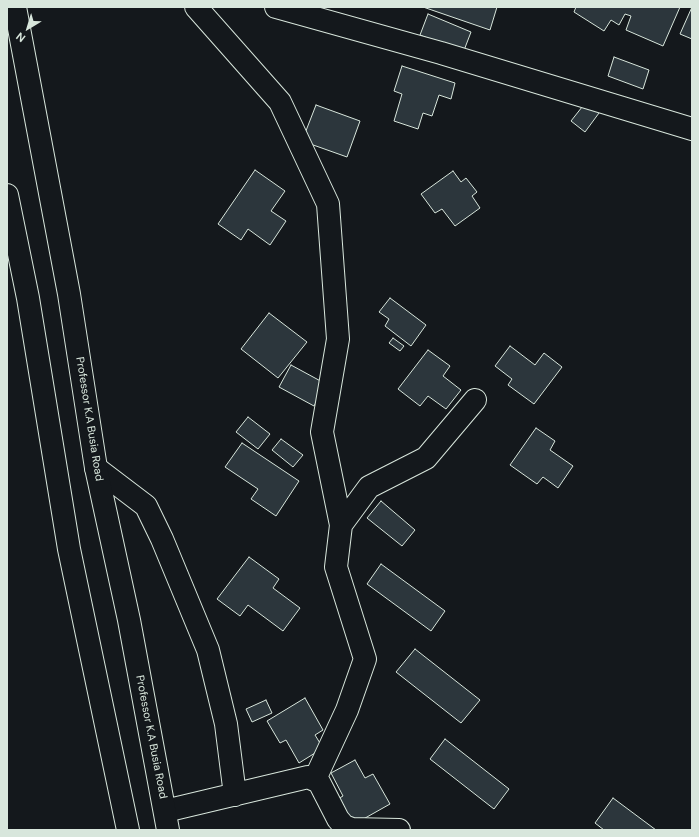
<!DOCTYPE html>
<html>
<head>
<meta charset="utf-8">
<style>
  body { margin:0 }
  #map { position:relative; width:699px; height:837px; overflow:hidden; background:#14181c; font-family:"DM Sans",sans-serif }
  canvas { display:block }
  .frame { position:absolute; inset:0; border:8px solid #d8e6dc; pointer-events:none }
  .north { position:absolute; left:8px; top:8px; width:40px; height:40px; -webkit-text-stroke:3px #14181c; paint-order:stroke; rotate:218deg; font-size:11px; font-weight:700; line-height:16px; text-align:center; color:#d8e6dc }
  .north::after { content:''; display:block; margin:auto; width:14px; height:18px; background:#d8e6dc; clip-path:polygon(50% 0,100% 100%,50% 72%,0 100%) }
</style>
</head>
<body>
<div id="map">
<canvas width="699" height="837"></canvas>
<div class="frame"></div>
<div class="north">N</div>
</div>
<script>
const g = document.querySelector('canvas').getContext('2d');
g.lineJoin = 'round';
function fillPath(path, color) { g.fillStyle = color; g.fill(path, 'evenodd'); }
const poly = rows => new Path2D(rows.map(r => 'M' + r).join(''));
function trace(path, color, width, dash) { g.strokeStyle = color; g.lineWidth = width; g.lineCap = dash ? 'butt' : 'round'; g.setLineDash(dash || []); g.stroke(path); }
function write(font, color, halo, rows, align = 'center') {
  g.font = font + ' "DM Sans",sans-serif'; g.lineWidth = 3; g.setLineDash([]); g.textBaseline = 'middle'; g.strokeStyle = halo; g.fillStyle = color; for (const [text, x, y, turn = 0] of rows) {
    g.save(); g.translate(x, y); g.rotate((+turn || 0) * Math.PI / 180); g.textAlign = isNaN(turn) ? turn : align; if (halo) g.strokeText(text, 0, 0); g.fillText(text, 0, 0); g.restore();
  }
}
const building = poly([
  [423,7,497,7,490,30,423,7],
  [576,7,680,7,663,46,626,30,631,16,625,14,619,25,611,20,604,31,574,12,576,7],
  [692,7,692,39,680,34,692,7],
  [428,14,471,32,463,53,420,35,428,14],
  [614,57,649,70,643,89,608,76,614,57],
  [402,66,455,83,451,99,439,95,432,116,423,113,418,129,394,121,402,94,394,91,402,66],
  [586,102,599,113,585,132,571,121,586,102],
  [316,105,360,121,347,157,302,141,316,105],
  [255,170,285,191,271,211,286,221,270,245,248,229,241,240,218,224,255,170],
  [453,171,461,182,466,178,477,192,472,196,480,208,455,226,442,209,435,213,421,194,453,171],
  [390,298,426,325,411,346,385,326,389,319,379,312,390,298],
  [269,313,307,342,278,378,241,349,269,313],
  [393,338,404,346,400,351,389,343,393,338],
  [510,346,535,365,544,353,562,367,534,404,508,385,512,379,495,366,510,346],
  [428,350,450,366,443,376,461,390,446,409,428,396,420,406,398,389,428,350],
  [291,365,326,384,314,406,279,387,291,365],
  [248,417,270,434,258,449,236,432,248,417],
  [536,428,555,441,550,450,573,466,558,488,543,477,537,484,510,465,536,428],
  [281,439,303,455,293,467,272,450,281,439],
  [242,443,299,481,276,516,251,499,258,489,225,467,242,443],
  [381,501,415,530,402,546,367,518,381,501],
  [249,557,279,579,273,588,300,608,283,631,248,605,240,616,217,599,249,557],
  [381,564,445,611,431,631,367,584,381,564],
  [415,649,480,700,461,723,396,672,415,649],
  [305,698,323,730,315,735,323,748,299,763,286,740,280,743,267,721,305,698],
  [266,700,272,713,252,722,246,709,266,700],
  [445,739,509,789,494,809,430,759,445,739],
  [355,760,365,778,373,774,390,804,351,826,336,800,343,796,331,773,355,760],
  [613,798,656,830,604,830,595,823,613,798]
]);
fillPath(building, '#2c363c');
trace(building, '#d8e6dc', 1);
const minor = poly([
  [196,7,280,102,328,204,338,339,322,432,341,525],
  [276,7,441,53,692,129],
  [96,468,146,506,162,539,208,650,226,724,235,795],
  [315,779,347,710,365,659,336,567,341,525,369,487,426,458,475,400],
  [165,811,308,777,319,782,338,819,344,826,352,829,399,830]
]);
const primary = poly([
  [15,7,69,294,96,468,129,620,168,830],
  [7,195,28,298,69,549,128,830]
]);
trace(minor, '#d8e6dc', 24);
trace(primary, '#d8e6dc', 24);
trace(minor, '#14181c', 22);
trace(primary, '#14181c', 22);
write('11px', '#d8e6dc', '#14181c', [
  ["Professor K.A Busia Road",89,419,81],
  ["Professor K.A Busia Road",151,737,79]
]);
</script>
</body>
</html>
